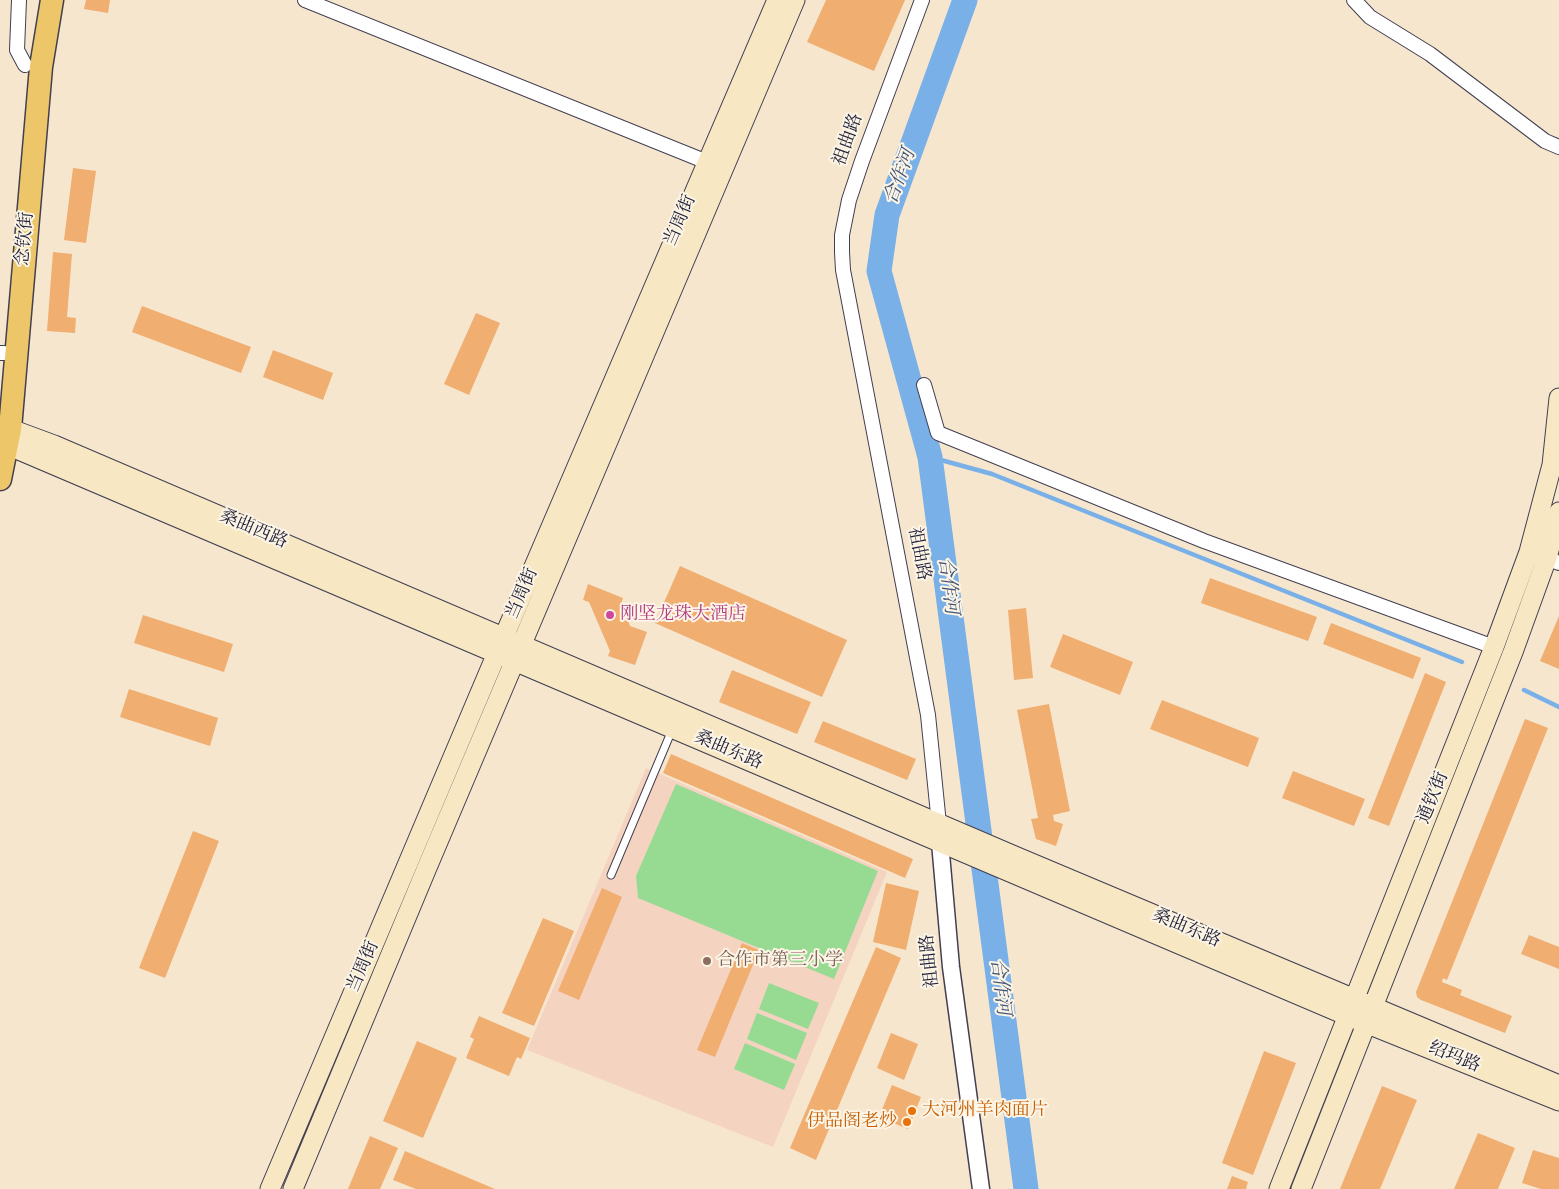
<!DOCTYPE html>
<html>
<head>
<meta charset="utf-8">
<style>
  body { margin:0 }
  canvas { display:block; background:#f6e6ce }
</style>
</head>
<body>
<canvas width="1559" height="1189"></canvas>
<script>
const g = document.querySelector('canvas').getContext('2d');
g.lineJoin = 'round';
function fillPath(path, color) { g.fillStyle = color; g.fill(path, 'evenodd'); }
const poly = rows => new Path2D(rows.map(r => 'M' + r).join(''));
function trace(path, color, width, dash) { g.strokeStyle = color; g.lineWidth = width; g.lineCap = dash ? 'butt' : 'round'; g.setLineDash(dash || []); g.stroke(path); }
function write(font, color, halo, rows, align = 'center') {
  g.font = font + ' "IM FELL English","Noto Serif SC",serif'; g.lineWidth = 4; g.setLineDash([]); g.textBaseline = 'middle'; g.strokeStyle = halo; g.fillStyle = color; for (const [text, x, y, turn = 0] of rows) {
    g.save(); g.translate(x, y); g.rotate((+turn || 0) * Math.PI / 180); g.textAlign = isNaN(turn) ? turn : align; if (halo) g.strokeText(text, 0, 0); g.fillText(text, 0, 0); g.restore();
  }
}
fillPath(poly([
  [646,768,887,872,773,1147,527,1050]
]), '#f5d3c1');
fillPath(poly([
  [676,784,878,871,834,979,638,898,636,876],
  [769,983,819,1003,808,1029,759,1009],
  [757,1013,807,1033,796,1060,747,1039],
  [745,1043,795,1064,784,1090,734,1069]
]), '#97db93');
trace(poly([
  [930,457,992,474,1462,662],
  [1524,690,1559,707]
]), '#7ab0e8', 4.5);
trace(poly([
  [965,0,887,215,879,271,930,457,1026,1189]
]), '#7ab0e8', 25);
fillPath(poly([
  [86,0,110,0,108,13,84,9],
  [826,0,905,0,874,71,807,42],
  [73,168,96,171,86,243,64,240],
  [53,252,72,254,67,317,76,318,75,333,47,331],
  [142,306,251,347,241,373,132,332],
  [476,313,500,323,469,395,444,384],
  [273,350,333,373,323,400,263,377],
  [680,566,847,640,822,697,655,623],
  [1210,578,1317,617,1308,641,1201,603],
  [588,584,623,598,621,604,630,626,647,632,635,665,608,656,610,651,589,602,583,600],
  [1026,608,1033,678,1014,680,1008,610],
  [143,615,233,644,224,672,134,643],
  [1559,616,1559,669,1540,661],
  [1331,623,1421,658,1413,679,1323,644],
  [1063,634,1133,662,1120,695,1050,667],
  [732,670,811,702,797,734,719,702],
  [1425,673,1446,682,1389,826,1368,818],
  [129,689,218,718,210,746,120,717],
  [1162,700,1259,738,1248,767,1150,729],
  [1049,704,1070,811,1053,815,1054,821,1063,824,1056,846,1036,839,1031,819,1038,818,1017,710],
  [1525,719,1548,728,1447,980,1443,978,1442,982,1462,990,1460,995,1512,1016,1505,1033,1421,1000,1417,997,1416,992],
  [823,721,916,759,907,780,814,742],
  [671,754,913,859,905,878,663,773],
  [1293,771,1365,799,1354,826,1282,798],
  [193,831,219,841,165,978,139,968],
  [886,883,919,891,906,950,873,942],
  [602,888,622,897,579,1000,558,991],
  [543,918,574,931,534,1026,502,1013],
  [1529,935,1559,947,1559,969,1521,954],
  [742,943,759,950,715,1057,697,1050],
  [876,947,901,958,816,1160,790,1148],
  [479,1016,530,1038,521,1059,517,1057,509,1076,466,1058,474,1039,470,1037],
  [891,1033,918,1044,904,1080,877,1068],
  [417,1041,457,1058,423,1138,383,1121],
  [1264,1051,1296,1063,1253,1175,1222,1163],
  [892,1085,921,1097,908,1129,879,1117],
  [1382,1086,1417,1100,1380,1189,1340,1189],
  [1478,1133,1515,1148,1498,1189,1454,1189],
  [370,1136,398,1148,380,1189,348,1189],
  [1533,1150,1559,1158,1559,1189,1541,1189,1522,1183],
  [405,1151,495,1189,416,1189,393,1180],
  [1232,1176,1248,1182,1246,1189,1227,1189]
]), '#f0ae71');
const service = poly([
  [611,875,672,730]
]);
const minor = poly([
  [19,0,17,50,25,65],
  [305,0,707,162],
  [922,0,862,161,849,200,842,235,842,252,843,270,928,715,939,824],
  [1354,0,1370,17,1430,54,1545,141,1559,147],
  [0,353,4,353],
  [924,385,938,433,1204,541,1494,647],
  [1529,552,1559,563]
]);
const tertiary = poly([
  [939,831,951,967,981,1189]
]);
const secondary = poly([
  [0,425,54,445,1017,857,1559,1085],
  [0,442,1348,1016,1559,1101],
  [270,1189,497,653,777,0],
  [293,1189,426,870,795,0],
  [1279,1189,1494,647,1529,552,1552,465,1559,398],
  [1301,1189,1513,652,1547,558,1559,512]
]);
const trunk = poly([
  [0,479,10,429,41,67,52,0]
]);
trace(service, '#423f51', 9);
trace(minor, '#423f51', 16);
trace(tertiary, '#423f51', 19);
trace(secondary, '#423f51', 21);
trace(trunk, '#423f51', 25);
trace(service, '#fff', 7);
trace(minor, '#fff', 14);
trace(tertiary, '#fff', 16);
trace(secondary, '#f7e8c3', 19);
trace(trunk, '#ecc669', 22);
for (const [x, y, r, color] of [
  [610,615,5,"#d1479c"],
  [707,961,5,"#8d6e63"],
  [912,1111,5,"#e8710a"],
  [907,1122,5,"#e8710a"]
]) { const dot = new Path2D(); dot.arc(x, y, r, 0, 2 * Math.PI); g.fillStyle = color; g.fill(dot); trace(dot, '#fcf5e5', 2); }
write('18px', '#22223b', '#fcf5e5', [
  ["祖曲路",849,140,-70],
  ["当周街",681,221,-67],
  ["念钦街",26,239,-85],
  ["桑曲西路",253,530,23],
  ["祖曲路",918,554,79],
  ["当周街",523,594,-67],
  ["桑曲东路",728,751,23],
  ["通钦街",1434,798,-68],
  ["桑曲东路",1186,929,23],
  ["祖曲路",931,961,-96],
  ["当周街",364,967,-67],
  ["绍玛路",1454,1058,22]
]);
write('18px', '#b23c85', '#fcf5e5', [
  ["刚坚龙珠大酒店",620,615]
], 'left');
write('18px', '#785e54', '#fcf5e5', [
  ["合作市第三小学",717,961]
], 'left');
write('18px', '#c56008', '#fcf5e5', [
  ["大河州羊肉面片",922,1111],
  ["伊品阁老炒",897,1122,"right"]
], 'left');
write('italic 19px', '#415478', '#fcf5e5', [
  ["合作河",901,177,-70],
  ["合作河",947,586,83],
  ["合作河",999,987,83]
]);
</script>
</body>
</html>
